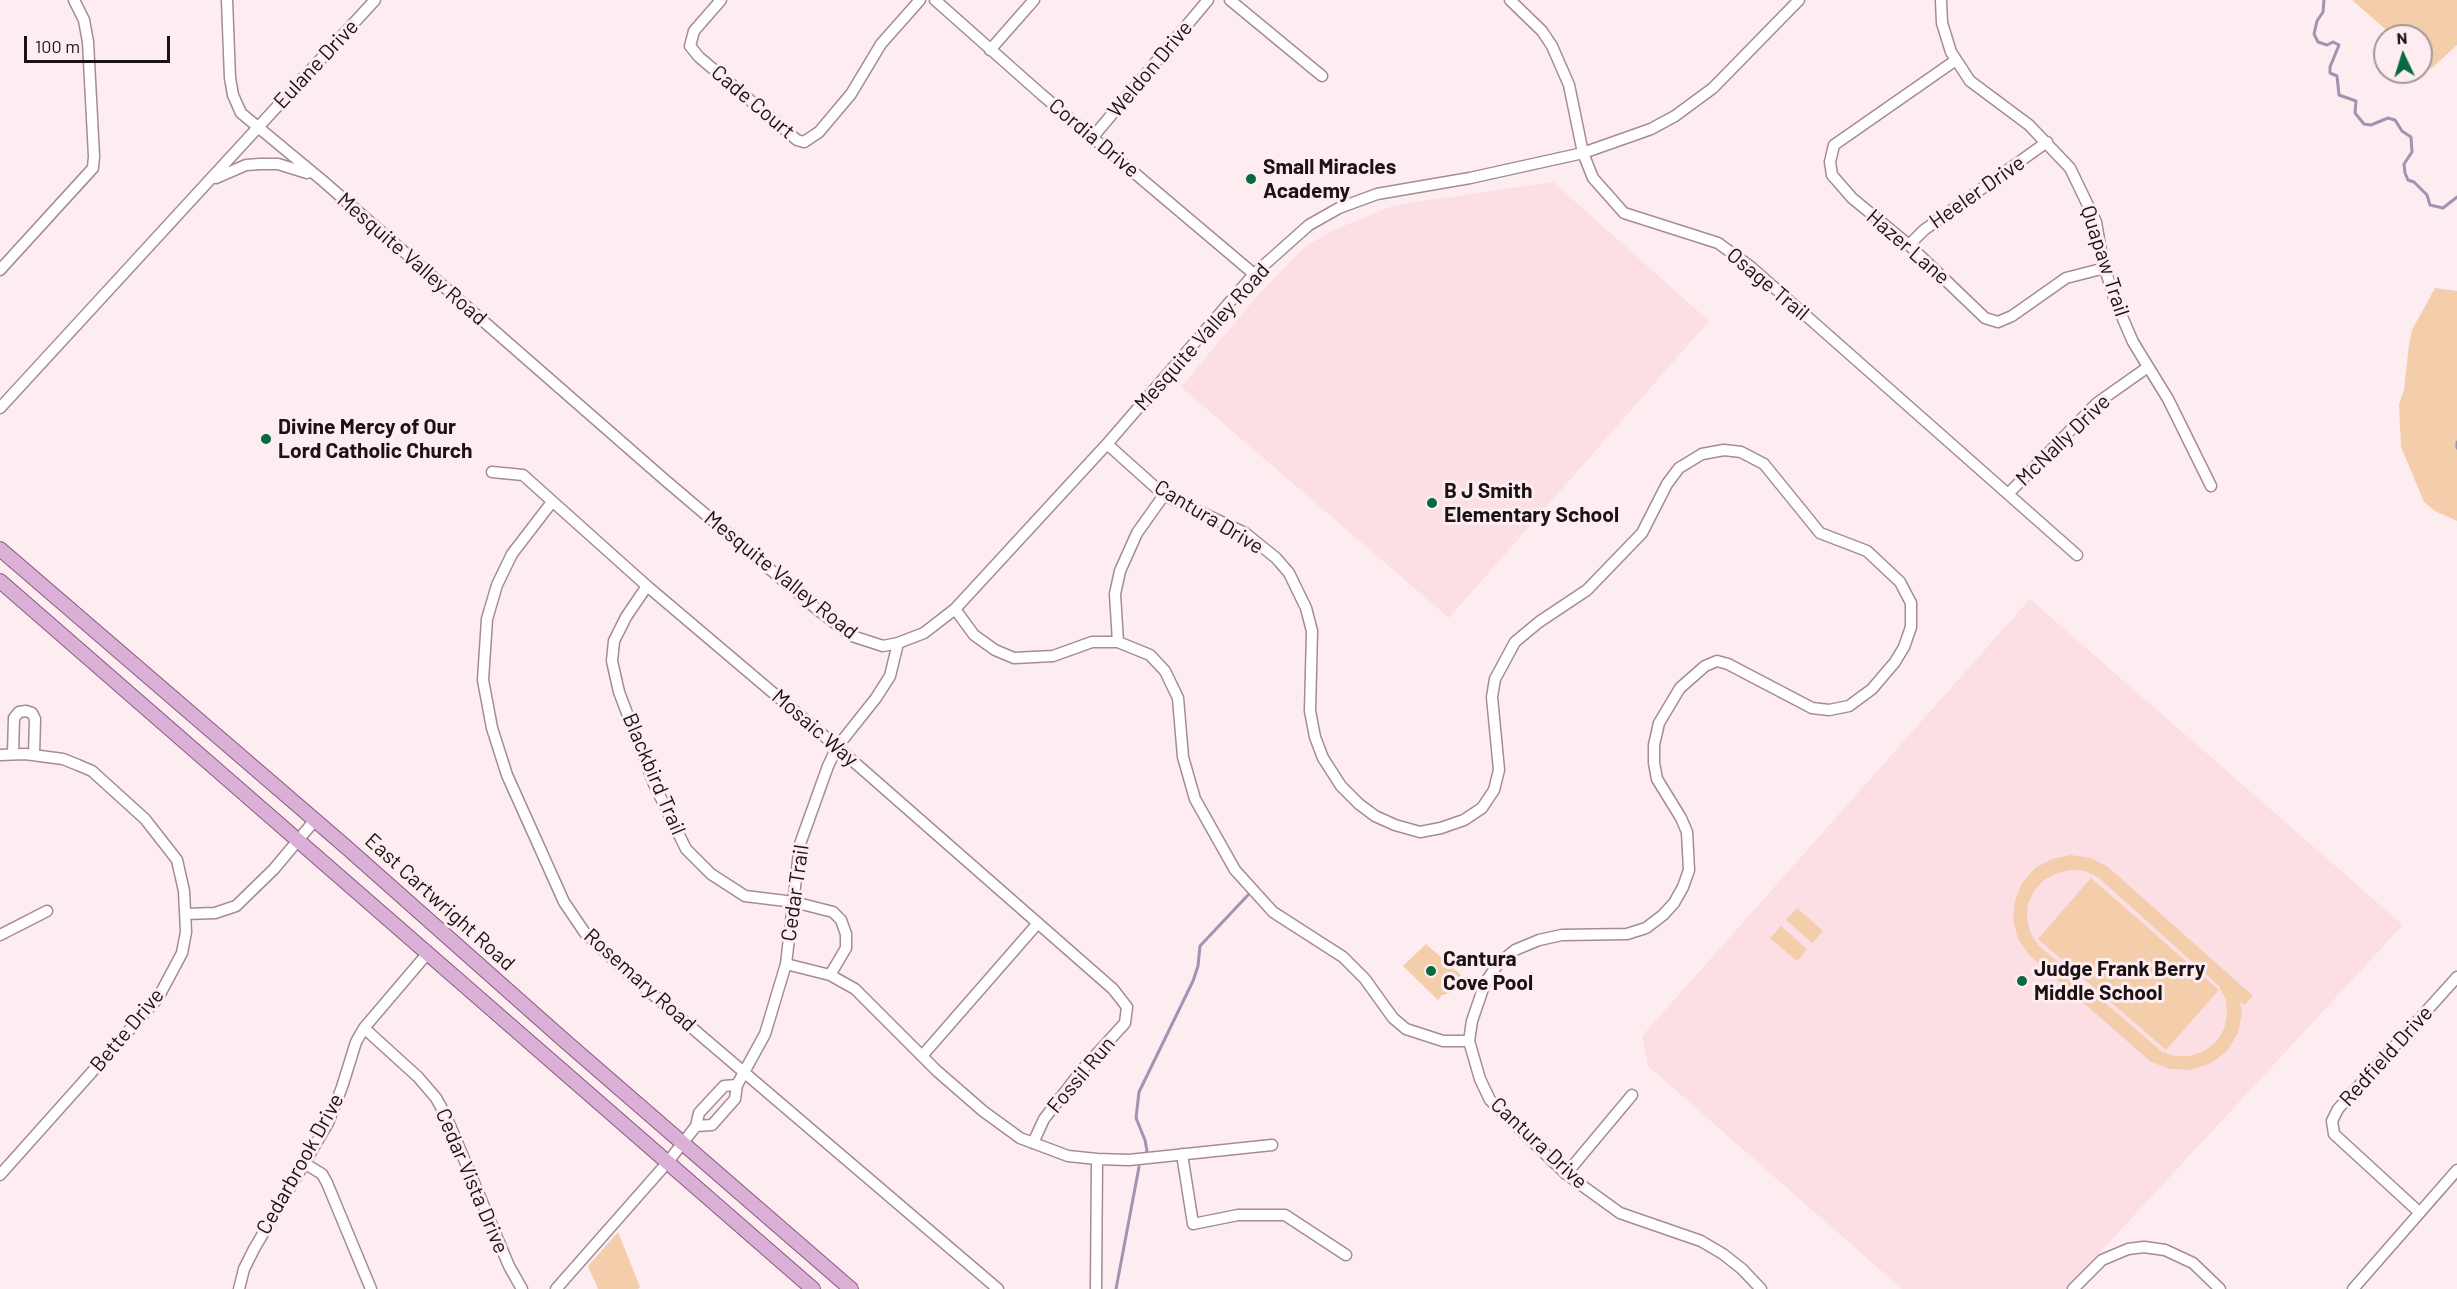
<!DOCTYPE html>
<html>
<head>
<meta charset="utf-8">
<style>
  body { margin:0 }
  #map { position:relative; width:2457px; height:1289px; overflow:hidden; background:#fdedf1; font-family:Barlow,sans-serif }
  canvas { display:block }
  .north { position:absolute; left:2373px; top:24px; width:60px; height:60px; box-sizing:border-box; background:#fdedf1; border:2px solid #a39599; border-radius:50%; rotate:356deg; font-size:16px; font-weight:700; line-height:24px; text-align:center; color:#1b1214 }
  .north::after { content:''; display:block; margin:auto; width:21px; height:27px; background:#09693e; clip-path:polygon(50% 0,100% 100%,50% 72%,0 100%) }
  .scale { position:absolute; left:24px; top:36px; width:146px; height:27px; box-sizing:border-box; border:3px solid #1b1214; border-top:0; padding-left:8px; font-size:18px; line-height:21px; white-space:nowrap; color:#1b1214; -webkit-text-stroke:4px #fdedf1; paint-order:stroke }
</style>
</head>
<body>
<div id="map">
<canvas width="2457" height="1289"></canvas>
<div class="north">N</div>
<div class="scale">100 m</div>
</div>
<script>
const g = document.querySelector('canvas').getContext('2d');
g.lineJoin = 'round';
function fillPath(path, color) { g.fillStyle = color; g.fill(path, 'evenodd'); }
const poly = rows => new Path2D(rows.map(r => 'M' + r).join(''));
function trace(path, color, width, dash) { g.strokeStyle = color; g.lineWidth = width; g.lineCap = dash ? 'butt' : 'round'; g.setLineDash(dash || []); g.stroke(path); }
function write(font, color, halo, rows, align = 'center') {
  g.font = font + ' Barlow,sans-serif'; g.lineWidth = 6; g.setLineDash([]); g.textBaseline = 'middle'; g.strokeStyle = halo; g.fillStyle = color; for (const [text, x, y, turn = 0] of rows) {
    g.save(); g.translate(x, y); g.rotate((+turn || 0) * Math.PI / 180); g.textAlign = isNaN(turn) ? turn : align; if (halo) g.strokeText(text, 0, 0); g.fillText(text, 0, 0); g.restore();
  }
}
fillPath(poly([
  [1553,182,1709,321,1449,618,1181,387,1257,296,1306,246,1336,229,1395,205],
  [2030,599,2403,925,2066,1289,1902,1289,1648,1066,1642,1036]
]), '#fbdfe5');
fillPath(poly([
  [2352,0,2457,0,2457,45,2431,69,2421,60,2421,36,2393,36],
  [2435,288,2457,291,2457,521,2435,511,2424,502,2401,447,2399,404,2404,390,2409,345,2412,330],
  [2071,855,2091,858,2108,867,2253,996,2245,1005,2240,1002,2242,1013,2238,1033,2227,1051,2211,1063,2191,1070,2170,1069,2151,1062,2029,955,2018,939,2013,920,2015,901,2022,883,2035,868,2052,859],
  [2071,870,2085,871,2098,877,2219,986,2226,1000,2227,1015,2224,1029,2216,1042,2204,1051,2190,1056,2175,1056,2161,1051,2038,945,2030,932,2027,918,2028,904,2034,891,2044,880,2057,873],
  [2091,878,2219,990,2166,1050,2038,939],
  [1797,908,1823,931,1812,943,1786,920],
  [1781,926,1807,949,1797,961,1770,938],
  [1426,944,1461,975,1455,987,1450,989,1451,993,1442,995,1438,1000,1403,966],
  [618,1232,640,1287,638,1289,598,1289,588,1266]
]), '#f4cdab');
trace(poly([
  [2324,0,2323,12,2317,21,2314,34,2318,42,2327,45,2333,42,2339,45,2330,67,2330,73,2337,76,2339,95,2356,101,2355,113,2364,124,2371,125,2388,118,2395,120,2402,131,2411,137,2412,152,2404,164,2405,173,2408,180,2414,182,2427,195,2430,205,2443,208,2457,197],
  [2457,442,2457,448],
  [1145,1155,1147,1151,1145,1140,1136,1118,1139,1092,1193,981,1198,966,1200,946,1248,895],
  [1116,1289,1139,1167]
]), '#a094b2', 3);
const minor = poly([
  [227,0,230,78,233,95,241,113,323,181,665,480,818,610,852,636,883,646,898,643,924,633,955,609,1107,444,1254,274,1309,225,1339,208,1377,194,1470,178,1583,153,1651,129,1675,116,1713,88,1799,0],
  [721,0,694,31,690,46,699,57,797,140,804,142,819,132,851,94,881,44,920,0],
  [935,0,1041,94,1254,274],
  [1230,0,1322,76],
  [1510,0,1542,31,1552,46,1569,85,1583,153,1593,178,1624,213,1718,243,1751,267,2077,555],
  [1941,0,1942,23,1951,52,1970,81,2029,125,2070,168,2096,222,2103,262,2114,298,2133,342,2168,399,2211,486],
  [990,50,1034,0],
  [1956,60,1834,145,1830,162,1832,175,1852,198,1909,245,1985,318,1998,322,2012,316,2066,278,2105,268],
  [1092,138,1208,0],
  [216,178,246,165,260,164,278,164,307,173],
  [1909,245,1924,230,2047,142],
  [0,270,93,168,94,156,88,42,84,20,74,0],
  [0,408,375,0],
  [1107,444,1164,495,1245,533,1276,558,1289,573,1306,608,1312,631,1310,711,1315,737,1323,758,1341,786,1359,804,1375,816,1395,825,1420,832,1441,828,1464,820,1482,808,1494,790,1499,770,1492,697,1495,679,1515,642,1539,622,1587,590,1642,533,1667,484,1679,468,1702,454,1724,450,1741,452,1764,464,1820,533,1867,551,1900,582,1911,603,1911,627,1904,647,1895,662,1872,689,1849,706,1829,710,1812,708,1728,664,1717,661,1705,666,1680,688,1659,723,1654,745,1654,763,1657,779,1681,818,1687,832,1689,870,1683,887,1674,903,1663,915,1646,928,1627,934,1562,935,1539,940,1515,950,1498,964,1485,983,1472,1021,1469,1041,1480,1079,1490,1100,1566,1174,1620,1213,1701,1241,1723,1254,1742,1269,1761,1289],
  [492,472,523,475,647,586,837,747,1113,989,1127,1007,1125,1023,1082,1070,1044,1119,1033,1143],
  [2008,494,2097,403,2148,367],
  [552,502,512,554,497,585,487,619,483,680,492,728,507,775,564,902,585,933,630,975,998,1289],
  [647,586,626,617,614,641,612,661,619,692,654,784,686,849,711,874,745,896,794,902,833,912,841,920,846,934,846,948,830,975],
  [955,609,974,635,995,650,1014,658,1053,656,1092,642,1118,642,1150,655,1165,671,1178,698,1183,757,1195,799,1235,870,1273,912,1343,957,1365,979,1393,1018,1406,1029,1443,1041,1469,1041],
  [1118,642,1115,594,1120,571,1137,533,1164,495],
  [13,754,14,718,19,712,26,711,32,713,35,719,34,755],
  [0,755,25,754,63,759,78,765,92,771,145,819,177,860,184,891,186,932,182,953,158,998,0,1175],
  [186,914,215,913,236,906,274,869,315,820],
  [0,935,47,911],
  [786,964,830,975,855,989,937,1071,983,1111,1020,1138,1068,1156,1097,1159,1129,1160,1272,1145],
  [364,1028,418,1077,436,1098,446,1116,509,1266,522,1289],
  [922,1056,1038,923],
  [696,1126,712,1125,735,1099,737,1085,765,1034,786,964,800,844,828,766,837,747,876,698,890,676,898,643],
  [1182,1154,1193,1224,1238,1215,1285,1215,1346,1255],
  [304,1163,322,1174,327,1183,371,1289],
  [1566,1174,1632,1095],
  [2419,1212,2334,1134,2332,1121,2338,1109,2457,977],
  [239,1289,244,1269,254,1249,328,1123,342,1087,356,1042,364,1028,427,954],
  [556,1289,667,1163,696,1126,699,1113,724,1086,737,1085],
  [1096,1289,1097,1159],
  [2073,1289,2102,1260,2128,1249,2144,1247,2165,1250,2193,1263,2220,1289],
  [2353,1289,2457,1170]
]);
const major = poly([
  [0,549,345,846,566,1042,851,1289],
  [0,581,813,1289]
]);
trace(minor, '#a58c92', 13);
trace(major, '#885680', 16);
trace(minor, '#fff', 10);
trace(major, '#dab0d6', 14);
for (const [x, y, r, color] of [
  [1251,179,6,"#09693e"],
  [266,439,6,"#09693e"],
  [1432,503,6,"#09693e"],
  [1431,971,6,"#09693e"],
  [2022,981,6,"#09693e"]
]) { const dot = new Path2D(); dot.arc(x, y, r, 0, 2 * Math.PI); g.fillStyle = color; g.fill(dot); trace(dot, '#fdedf1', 2); }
write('21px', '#1b1214', '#fdedf1', [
  ["Eulane Drive",316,64,-47],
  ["Weldon Drive",1150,69,-50],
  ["Cade Court",753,102,40],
  ["Cordia Drive",1094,138,40],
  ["Heeler Drive",1977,192,-35],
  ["Hazer Lane",1908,247,41],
  ["Mesquite Valley Road",412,259,41],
  ["Quapaw Trail",2105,261,72],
  ["Osage Trail",1768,284,40],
  ["Mesquite Valley Road",1202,337,-48],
  ["McNally Drive",2063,440,-44],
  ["Cantura Drive",1209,517,31],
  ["Mesquite Valley Road",781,575,39],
  ["Mosaic Way",815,728,41],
  ["Blackbird Trail",654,774,67],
  ["Cedar Trail",795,893,-82],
  ["East Cartwright Road",440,902,42],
  ["Rosemary Road",640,980,42],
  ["Bette Drive",127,1030,-50],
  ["Redfield Drive",2386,1056,-48],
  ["Fossil Run",1081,1075,-50],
  ["Cantura Drive",1539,1143,43],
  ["Cedarbrook Drive",300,1164,-61],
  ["Cedar Vista Drive",472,1181,67]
]);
write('bold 21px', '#1b1214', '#fdedf1', [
  ["Small Miracles",1263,167],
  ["Academy",1263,191],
  ["Divine Mercy of Our",278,427],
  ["Lord Catholic Church",278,451],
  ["B J Smith",1444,491],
  ["Elementary School",1444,515],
  ["Cantura",1443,959],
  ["Cove Pool",1443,983],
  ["Judge Frank Berry",2034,969],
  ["Middle School",2034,993]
], 'left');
</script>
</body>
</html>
